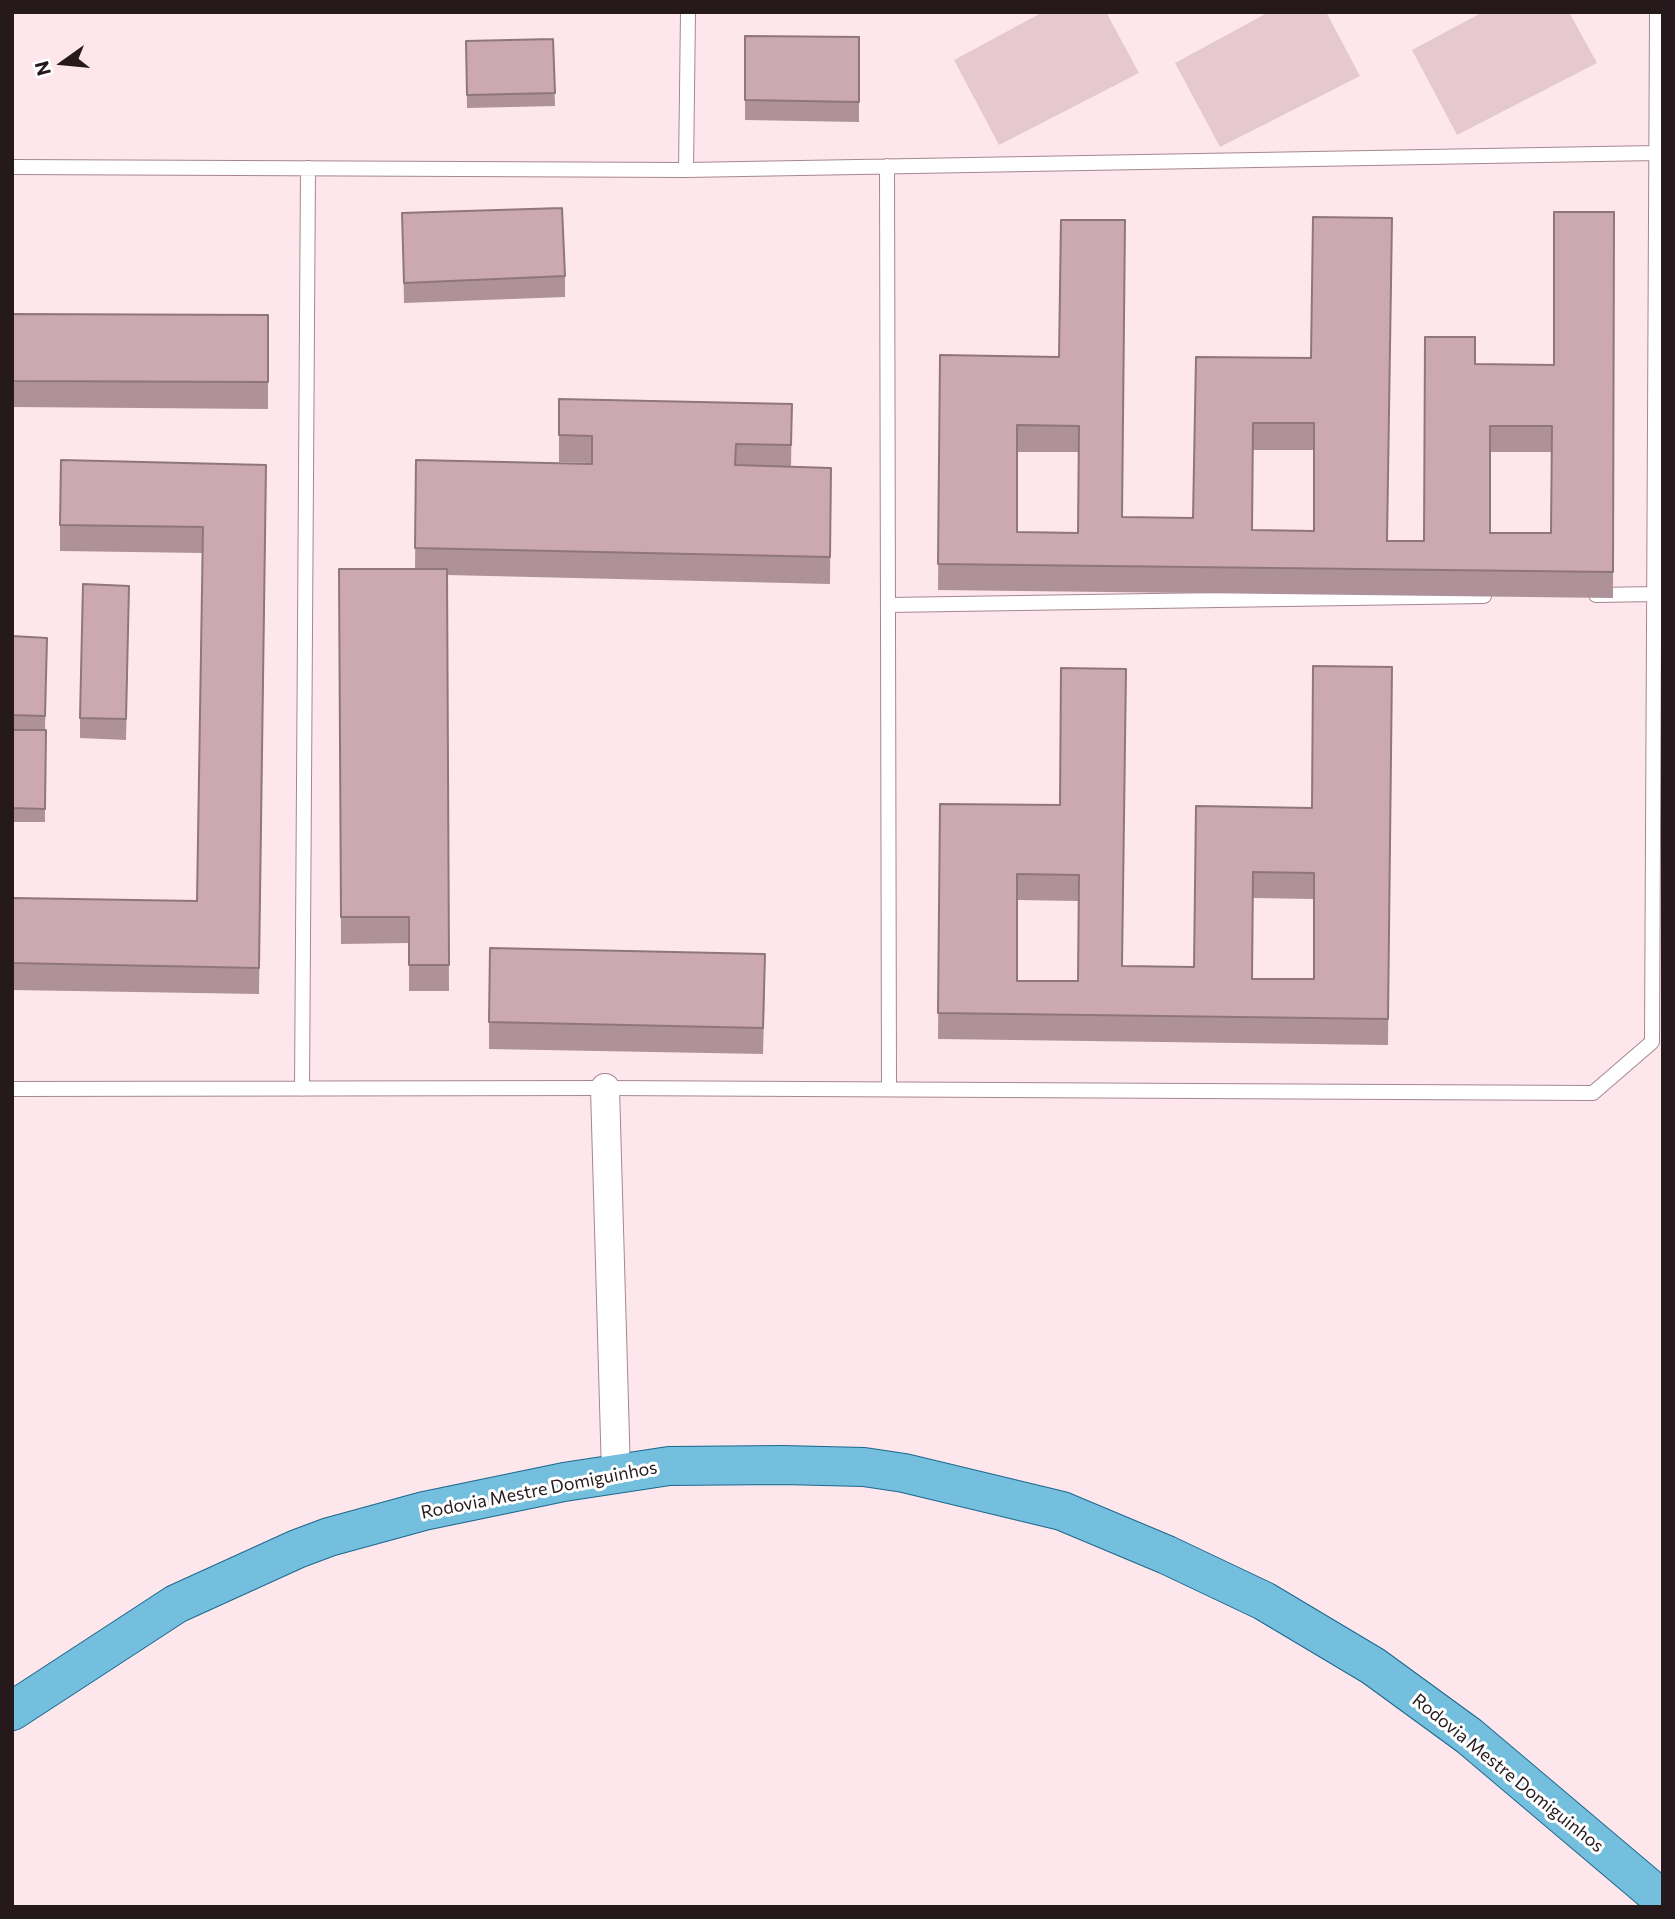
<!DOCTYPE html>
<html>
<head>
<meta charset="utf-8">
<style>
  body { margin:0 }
  #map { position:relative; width:1675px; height:1919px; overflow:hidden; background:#fde7ed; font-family:Commissioner,sans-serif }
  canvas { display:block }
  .frame { position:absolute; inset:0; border:14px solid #25191c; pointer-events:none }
  .north { position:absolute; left:28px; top:28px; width:70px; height:70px; -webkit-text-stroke:5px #fff; paint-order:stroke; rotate:255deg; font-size:19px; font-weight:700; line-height:28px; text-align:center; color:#25191c }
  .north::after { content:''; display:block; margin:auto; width:24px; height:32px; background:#25191c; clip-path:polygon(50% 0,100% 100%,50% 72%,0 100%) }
</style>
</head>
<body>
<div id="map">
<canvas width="1675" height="1919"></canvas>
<div class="frame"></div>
<div class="north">N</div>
</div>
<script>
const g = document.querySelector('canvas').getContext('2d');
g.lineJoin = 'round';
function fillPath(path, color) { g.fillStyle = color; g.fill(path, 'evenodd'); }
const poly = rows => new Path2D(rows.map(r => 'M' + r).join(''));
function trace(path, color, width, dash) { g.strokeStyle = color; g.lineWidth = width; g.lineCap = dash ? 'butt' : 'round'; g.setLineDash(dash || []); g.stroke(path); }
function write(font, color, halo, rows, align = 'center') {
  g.font = font + ' Commissioner,sans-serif'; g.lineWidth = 6; g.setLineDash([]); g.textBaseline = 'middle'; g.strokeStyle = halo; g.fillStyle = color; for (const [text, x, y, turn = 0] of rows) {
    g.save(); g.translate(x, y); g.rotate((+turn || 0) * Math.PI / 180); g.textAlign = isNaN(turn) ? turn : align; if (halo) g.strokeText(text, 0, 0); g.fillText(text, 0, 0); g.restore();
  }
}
fillPath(poly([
  [1043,12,1106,12,1139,73,999,145,954,60],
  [1269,12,1326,12,1360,76,1220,147,1175,63],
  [1483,12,1569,12,1597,63,1457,135,1412,50]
]), '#e6c9d0');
const service = poly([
  [887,166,889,1089],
  [12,167,686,170,1656,153],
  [686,170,688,12],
  [1596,595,1654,594],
  [888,605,1484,596],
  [12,1089,605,1088,1593,1093,1652,1042,1657,12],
  [302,1089,308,168]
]);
const minor = poly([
  [605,1088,616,1474]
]);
const primary = poly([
  [12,1711,176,1604,297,1549,329,1537,424,1511,564,1482,669,1466,783,1465,864,1467,904,1473,1062,1511,1167,1555,1264,1601,1373,1666,1469,1736,1663,1900]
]);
trace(service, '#a7868f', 16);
trace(minor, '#a7868f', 30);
trace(primary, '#1c688c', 40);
trace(service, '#fff', 14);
trace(minor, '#fff', 28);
trace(primary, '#74bede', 38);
fillPath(poly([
  [745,36,859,37,859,122,745,120],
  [553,39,555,106,467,108,466,41],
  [1614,212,1613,598,938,590,940,355,1059,357,1123,517,1193,518,1196,357,1311,358,1388,541,1424,541,1475,364,1554,365],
  [1253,450,1314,450,1314,531,1252,530],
  [1017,452,1079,452,1078,533,1017,532],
  [1490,452,1552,452,1551,533,1490,533],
  [402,213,565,276,565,297,404,303],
  [12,314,268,315,268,409,12,407],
  [559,399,792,404,791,467,831,468,830,584,447,575,449,991,409,991,409,943,341,944,339,569,415,569,416,460,592,464,592,463,559,462],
  [266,491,259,994,12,990,12,898,197,901,203,553,60,551,60,525],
  [129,606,126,740,80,738,80,718],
  [12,636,47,638,45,730,45,822,12,822],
  [1392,667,1388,1045,938,1039,940,804,1060,805,1123,966,1194,967,1196,806,1312,808],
  [1253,898,1314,899,1314,979,1252,979],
  [1017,900,1079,901,1078,981,1017,981],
  [765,980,763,1054,489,1049,489,1022]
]), '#af9199');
const building = poly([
  [745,36,859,37,859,102,745,100,745,36],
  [553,39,555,93,467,95,466,41,553,39],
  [562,208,565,276,404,283,402,213,562,208],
  [1554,212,1614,212,1613,572,938,564,940,355,1059,357,1061,220,1125,220,1122,517,1193,518,1196,357,1311,358,1313,217,1392,218,1387,541,1424,541,1425,337,1475,337,1475,364,1554,365,1554,212],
  [1253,423,1314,423,1314,531,1252,530,1253,423],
  [1017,425,1079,426,1078,533,1017,532,1017,425],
  [1490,426,1552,426,1551,533,1490,533,1490,426],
  [12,314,268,315,268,382,12,381,12,314],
  [559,399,792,404,791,445,736,444,735,465,831,468,830,557,415,548,416,460,592,464,592,436,559,435,559,399],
  [61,460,266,465,259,968,12,963,12,898,197,901,203,527,60,525,61,460],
  [339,569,447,569,449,965,409,965,409,917,341,917,339,569],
  [83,584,129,586,126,719,80,718,83,584],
  [12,636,47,638,45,716,12,715,12,636],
  [1313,666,1392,667,1388,1019,938,1013,940,804,1060,805,1061,668,1126,669,1122,966,1194,967,1196,806,1312,808,1313,666],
  [1253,872,1314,873,1314,979,1252,979,1253,872],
  [1017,874,1079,875,1078,981,1017,981,1017,874],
  [12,730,46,730,45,809,12,808,12,730],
  [490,948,765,954,763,1028,489,1022,490,948]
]);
fillPath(building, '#cca9b2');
trace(building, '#8f767d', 2);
write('18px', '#25191c', '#fff', [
  ["Rodovia Mestre Domiguinhos",539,1490,-11],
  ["Rodovia Mestre Domiguinhos",1508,1773,39]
]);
</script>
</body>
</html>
